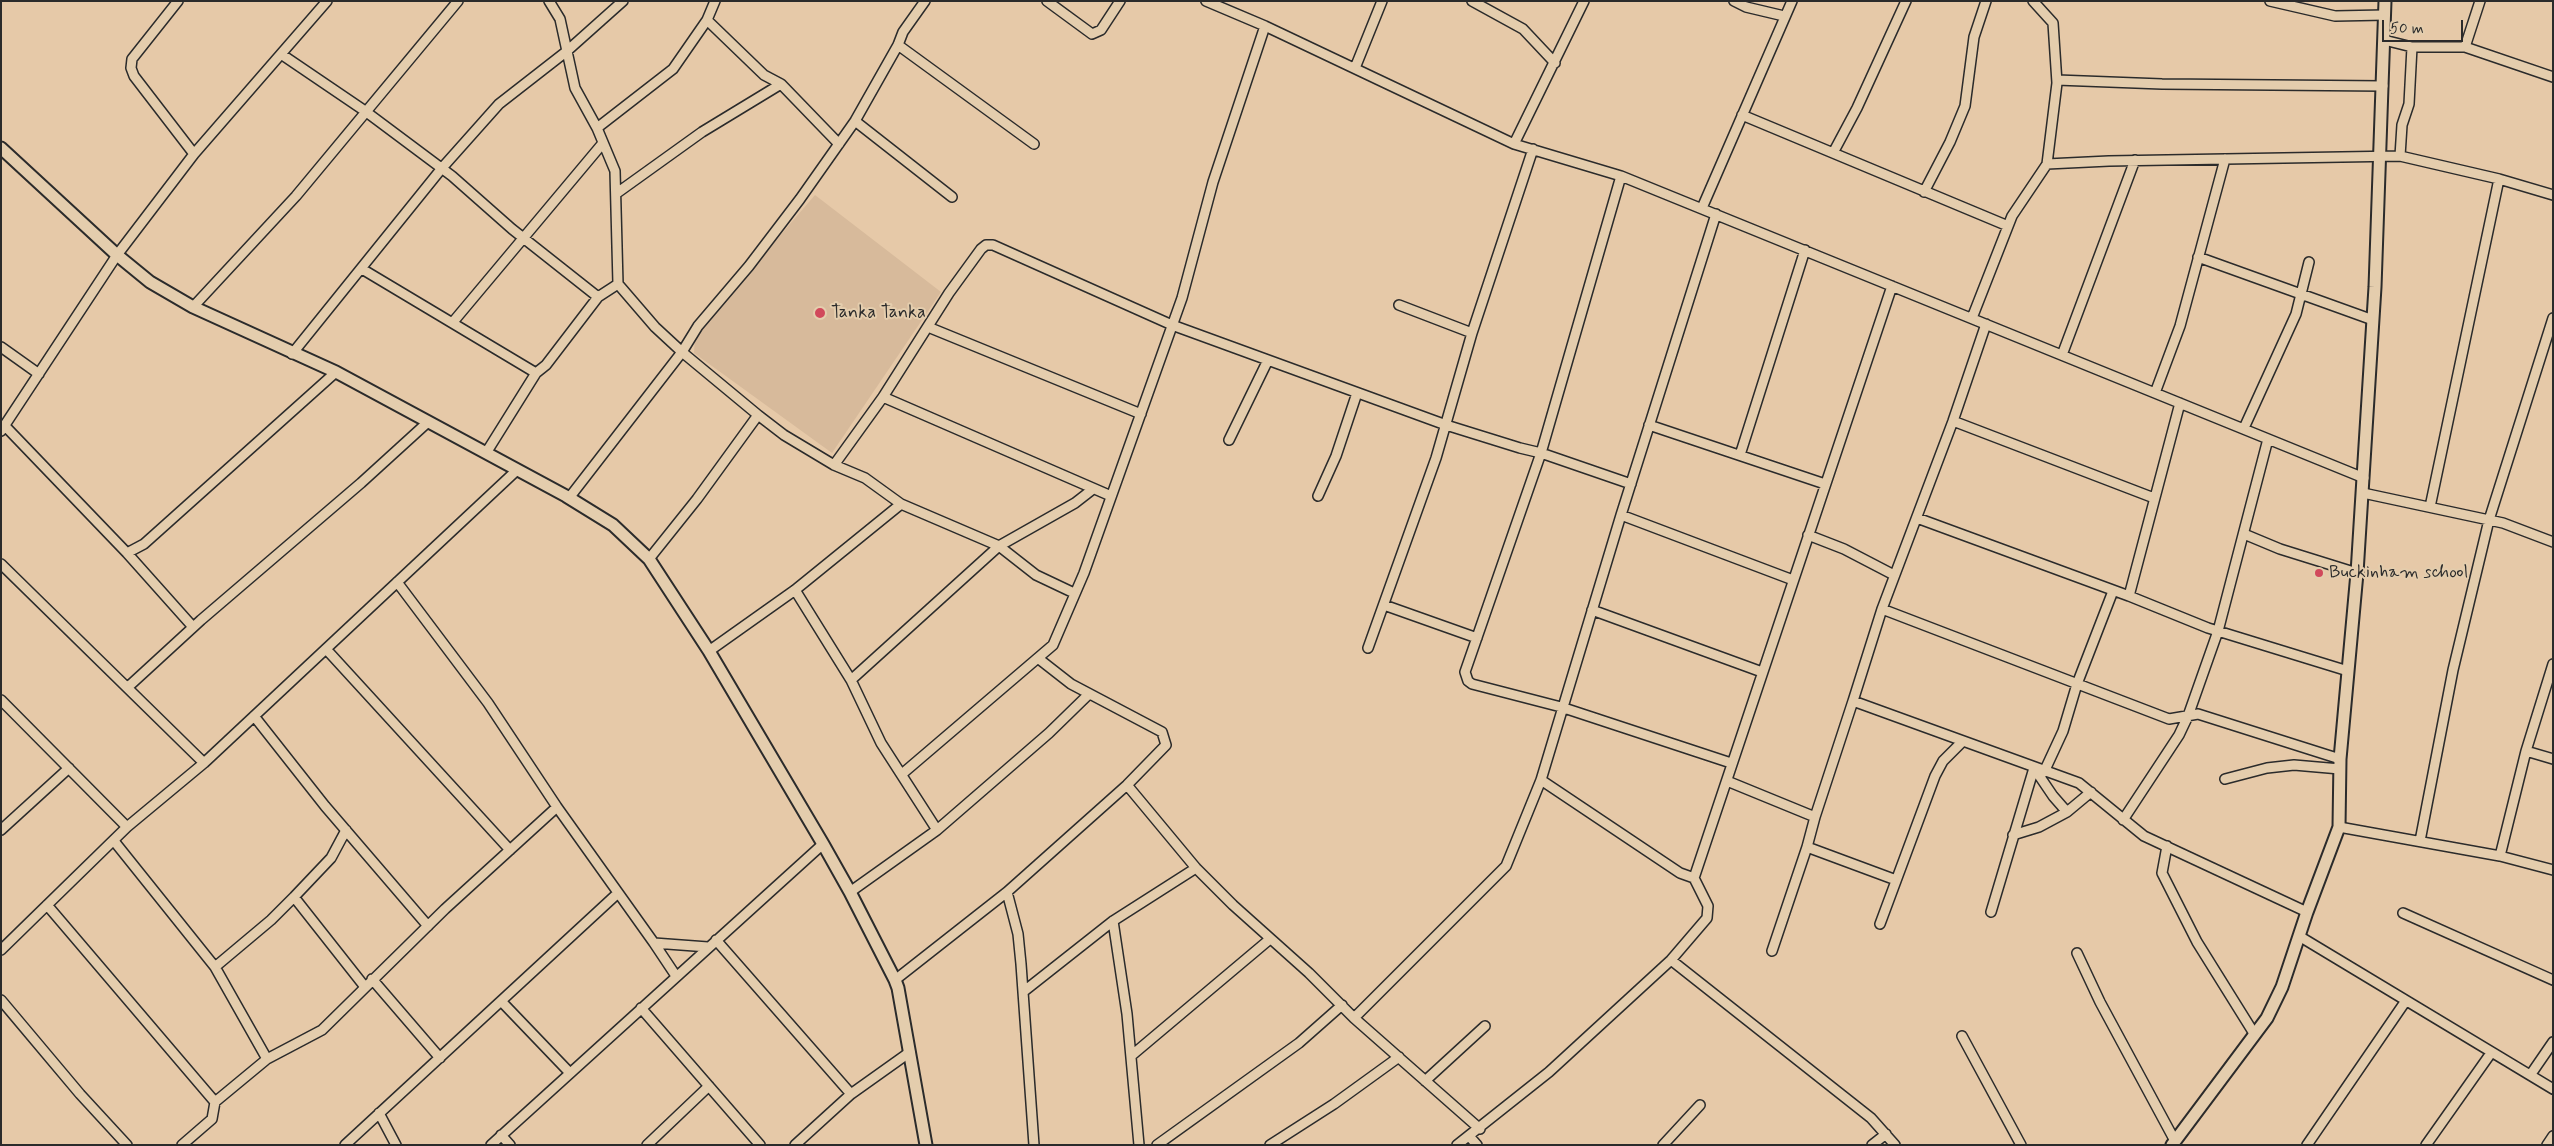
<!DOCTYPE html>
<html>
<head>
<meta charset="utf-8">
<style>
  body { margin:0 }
  #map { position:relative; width:2554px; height:1146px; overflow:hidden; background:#e6c9a8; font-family:Mynerve,sans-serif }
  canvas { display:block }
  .frame { position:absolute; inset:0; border:2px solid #2b2b2b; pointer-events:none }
  .scale { position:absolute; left:2382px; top:20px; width:81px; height:22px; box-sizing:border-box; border:2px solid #2b2b2b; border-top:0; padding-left:6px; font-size:15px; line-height:18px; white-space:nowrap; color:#2b2b2b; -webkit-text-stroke:4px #e4cdad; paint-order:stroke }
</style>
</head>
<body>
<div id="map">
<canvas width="2554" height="1146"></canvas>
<div class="frame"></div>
<div class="scale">50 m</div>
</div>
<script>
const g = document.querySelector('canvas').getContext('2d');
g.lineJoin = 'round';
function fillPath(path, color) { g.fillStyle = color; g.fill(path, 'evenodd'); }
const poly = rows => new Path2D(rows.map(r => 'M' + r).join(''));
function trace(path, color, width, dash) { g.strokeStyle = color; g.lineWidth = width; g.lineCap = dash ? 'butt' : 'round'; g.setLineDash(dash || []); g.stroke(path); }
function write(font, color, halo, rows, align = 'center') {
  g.font = font + ' Mynerve,sans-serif'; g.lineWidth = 4; g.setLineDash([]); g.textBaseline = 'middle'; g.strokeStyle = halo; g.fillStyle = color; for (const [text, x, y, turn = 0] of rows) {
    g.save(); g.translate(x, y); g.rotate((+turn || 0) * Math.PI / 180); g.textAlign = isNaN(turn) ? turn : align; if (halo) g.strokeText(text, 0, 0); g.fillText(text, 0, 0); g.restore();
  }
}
fillPath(poly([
  [815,195,941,292,832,453,694,353,695,334]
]), '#d7ba9b');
const minor = poly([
  [178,1,132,59,131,68,134,76,194,154],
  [549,1,560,19,575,88,597,128,615,171,618,284,655,327,682,352,758,415,697,499,649,559],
  [1047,1,1092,34,1101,30,1120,1],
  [1206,1,1265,26,1514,144,1621,176,2364,478],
  [1472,1,1523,29,1555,63],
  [1734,1,1746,7,1784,16],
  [2033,1,2053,23,2057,83,2047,164],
  [2270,1,2335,16,2385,15],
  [707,20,764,75,781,84,839,144],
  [2384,40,2412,47,2465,47,2553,77],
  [898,45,1034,144],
  [2465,47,2480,1],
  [281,54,365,111,452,176,512,229,598,297],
  [1355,68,1382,1],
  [2057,80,2162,84,2383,86],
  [1742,115,2008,226],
  [855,121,952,197],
  [597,128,673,69,707,20,715,1],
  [1514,144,1584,1],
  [1833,153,1857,108,1906,1],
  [2400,156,2402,125,2409,104,2412,47],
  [1621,176,1541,453,1465,672,1468,681,1472,684,1561,707,1731,763],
  [1924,192,1950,142,1965,106,1974,37,1986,1],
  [617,193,702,132,781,84],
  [1702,208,1792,1],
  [2198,257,2373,320],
  [362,269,536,373],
  [1399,305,1472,333],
  [193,307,296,196,458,1],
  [1972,318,2012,216,2047,164,2109,161,2400,156,2499,179,2553,195],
  [453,322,603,143],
  [1986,324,1953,421,1882,609,1853,701,2079,783,2144,836,2307,912],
  [928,327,1141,414],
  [1,347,39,374],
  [292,354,442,168,499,104,567,51,623,1],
  [2062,355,2135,160],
  [2155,393,2180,326,2225,159],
  [883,397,1111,496],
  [758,415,784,435,834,465,865,478,901,504,999,546,1036,575,1074,593],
  [1953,421,2154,498],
  [1649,425,1825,484],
  [5,426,127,553,193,627],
  [2244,428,2296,314,2309,262],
  [1,431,117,255,194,154,327,1],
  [1229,440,1268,360],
  [486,453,536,373,546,365,598,297,618,284],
  [1740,455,1805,250],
  [834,465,883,397,949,293,981,249,986,245,993,245,1172,325,1446,425,1520,448,1541,453,1631,484],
  [2363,493,2503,523,2553,542],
  [1318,496,1336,456,1357,393],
  [569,498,682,352,698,326,749,266,800,199,855,121,898,45,903,32,925,1],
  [2430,507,2499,179],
  [1621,515,1793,580],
  [1917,518,2129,596,2208,628,2348,671],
  [2244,534,2280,549,2357,573],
  [1808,535,1844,549,1894,575],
  [127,553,144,544,336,372],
  [1,564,204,763],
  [397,582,488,703,557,807,654,943,708,947],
  [795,590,851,680,881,743,937,830],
  [2129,596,2180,403],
  [1384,605,1477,638],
  [1882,609,2169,719,2198,714,2340,759],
  [1592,610,1762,672],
  [1368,648,1436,458,1472,333,1533,149],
  [326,649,510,850],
  [709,651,795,590,901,504],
  [851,680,999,546,1075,503,1093,489],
  [128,687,201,620,361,483,428,422],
  [1,700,127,827],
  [1853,701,1815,817,1807,847,1896,880],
  [254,716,325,806,428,926],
  [2526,751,2553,759],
  [2034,768,2053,796,2067,812],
  [2044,772,2063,731,2077,684,2113,591],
  [902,774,1053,645,1084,573,1182,298,1213,182,1265,26],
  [2225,779,2267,768,2294,765,2340,769],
  [1727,781,1815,817],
  [1127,785,1196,868,1233,905,1309,973,1354,1018,1480,1129],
  [2123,820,2179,735,2188,716,2218,631,2268,439],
  [2339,827,2500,856,2553,870],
  [1,830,69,768],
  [2013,835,2039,827,2067,812,2091,792],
  [114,841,215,967,267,1059],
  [2420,841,2453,670,2489,520,2553,318],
  [2167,846,2162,873,2197,942,2255,1035],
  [2500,856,2526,751,2553,664],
  [1694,878,1892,286],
  [850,892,937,830,1049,733,1089,694],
  [1007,892,1018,934,1021,964,1034,1145],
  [294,897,365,987],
  [47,905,215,1102],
  [1991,912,2034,768],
  [2403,913,2553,980],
  [1113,921,1127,1014,1139,1145],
  [1880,924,1935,776,1943,761,1962,742],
  [2299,936,2553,1089],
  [716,940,851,1094],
  [654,943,676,976],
  [1,950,127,827,204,763,517,470],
  [1772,951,1807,847],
  [2077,953,2100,1002,2175,1141],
  [1671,960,1871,1118,1895,1145],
  [215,967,271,920,294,897,331,858,346,830],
  [372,979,440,1058],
  [895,980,1007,892,1127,785,1166,745,1162,732,1071,684,1039,659],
  [1023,992,1113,921,1196,868],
  [1,1000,80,1094,127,1145],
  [501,1001,570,1073],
  [641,1008,760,1145],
  [1354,1018,1506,866,1541,780,1621,515,1716,214],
  [1962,1036,2021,1145],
  [1131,1056,1270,939],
  [2531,1074,2553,1042],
  [1425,1081,1485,1026],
  [379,1113,396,1145],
  [501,1135,510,1145],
  [1469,1136,1477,1145],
  [182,1145,212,1119,215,1102,267,1059,322,1030,445,909,557,807],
  [345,1145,618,893],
  [491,1145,823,844],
  [647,1145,709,1086],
  [795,1145,851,1094,910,1052],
  [1157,1145,1299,1043,1342,1005],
  [1270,1145,1334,1104,1399,1057],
  [1457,1145,1549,1072,1671,960,1707,918,1708,906,1694,878,1680,873,1541,780],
  [1663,1145,1700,1105],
  [1872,1145,1886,1134],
  [2307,1145,2405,1002],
  [2426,1145,2491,1053],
  [2547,1145,2553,1136]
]);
const tertiary = poly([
  [1,148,117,255,150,282,193,307,336,372,566,496,613,525,649,559,709,651,823,844,850,892,895,980,898,988,926,1145],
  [2172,1145,2267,1018,2282,987,2307,912,2339,827,2340,759,2357,573,2375,287,2385,1]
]);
trace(minor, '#2b2b2b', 12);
trace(tertiary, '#2b2b2b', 15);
trace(minor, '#e4cdad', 9);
trace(tertiary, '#e4cdad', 11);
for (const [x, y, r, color] of [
  [820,313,6,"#d1495b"],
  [2319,573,5,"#d1495b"]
]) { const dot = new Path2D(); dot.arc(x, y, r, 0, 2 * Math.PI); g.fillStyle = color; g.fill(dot); trace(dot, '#e4cdad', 2); }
write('18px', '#2b2b2b', '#e4cdad', [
  ["Tanka Tanka",831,313],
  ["Buckinham school",2329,573]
], 'left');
</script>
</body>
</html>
